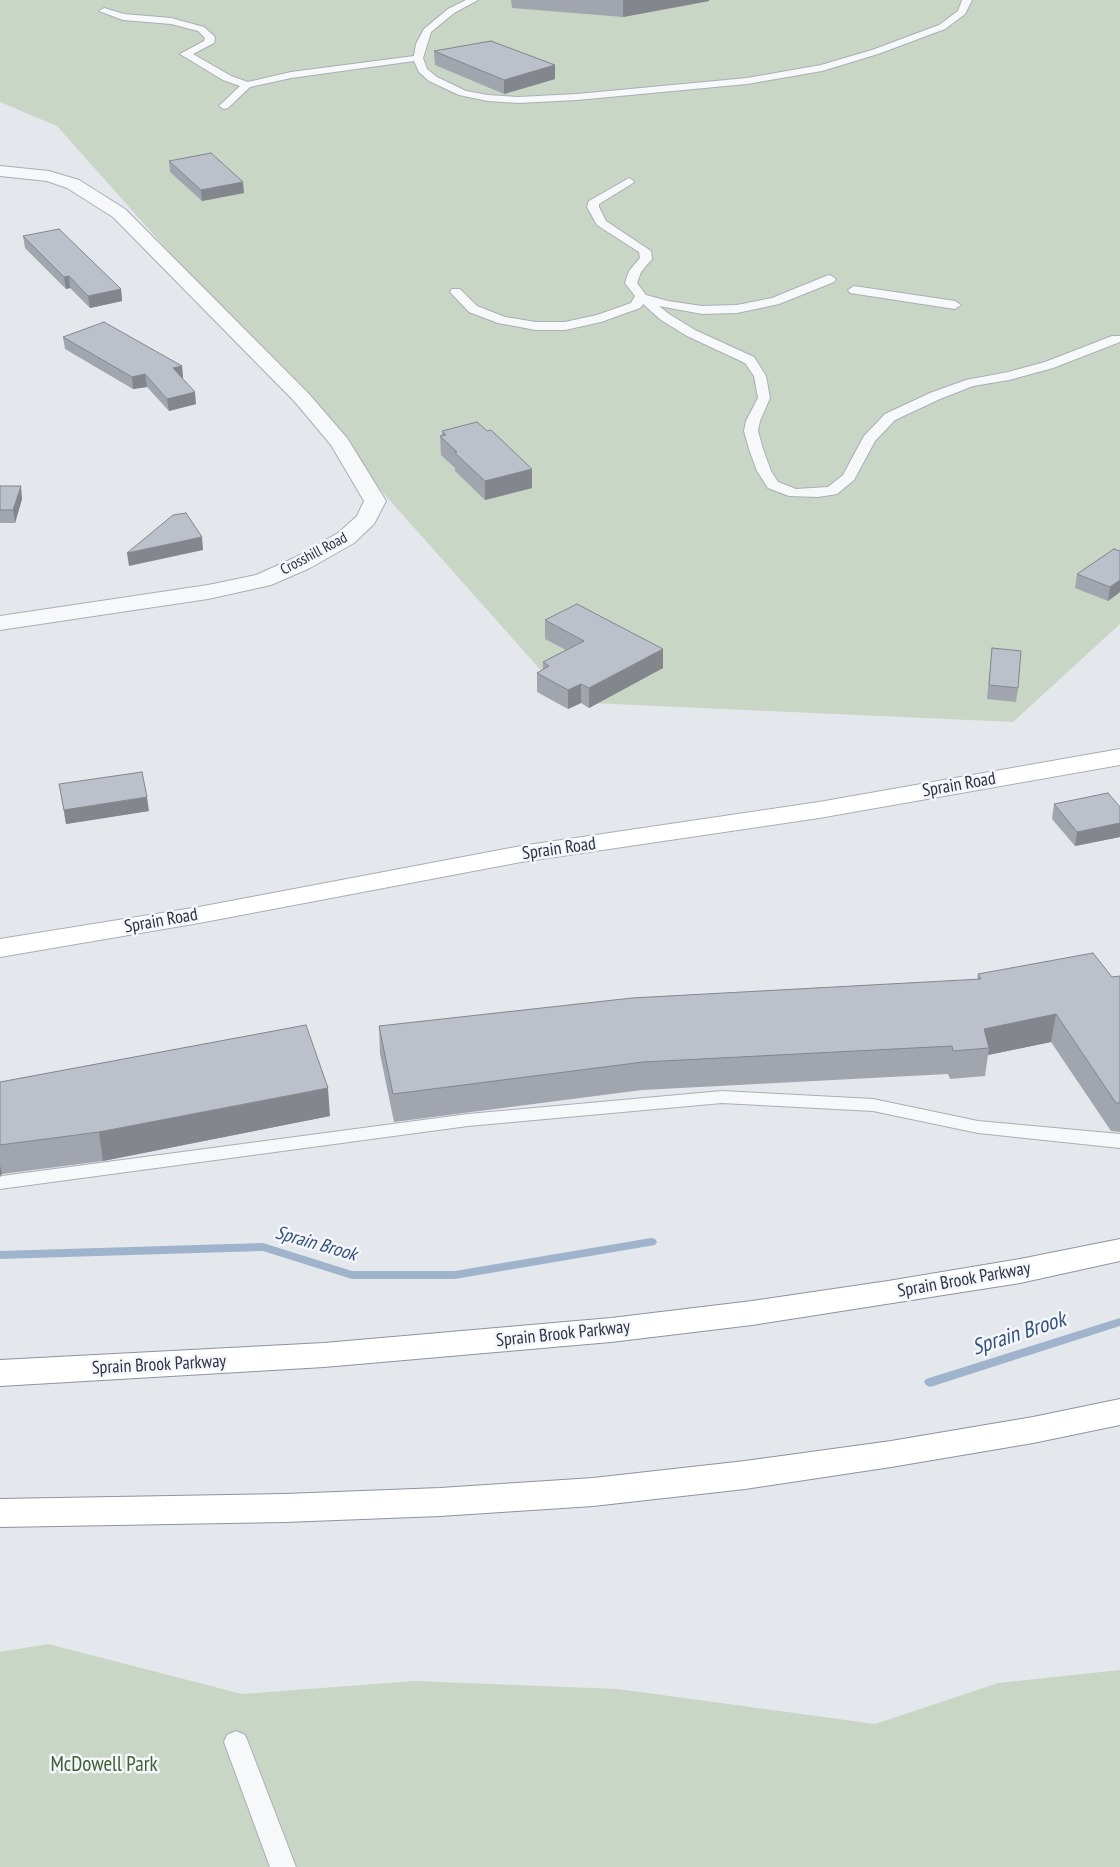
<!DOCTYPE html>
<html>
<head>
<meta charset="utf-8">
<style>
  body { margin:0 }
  canvas { display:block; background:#e4e7ec }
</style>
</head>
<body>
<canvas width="1120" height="1867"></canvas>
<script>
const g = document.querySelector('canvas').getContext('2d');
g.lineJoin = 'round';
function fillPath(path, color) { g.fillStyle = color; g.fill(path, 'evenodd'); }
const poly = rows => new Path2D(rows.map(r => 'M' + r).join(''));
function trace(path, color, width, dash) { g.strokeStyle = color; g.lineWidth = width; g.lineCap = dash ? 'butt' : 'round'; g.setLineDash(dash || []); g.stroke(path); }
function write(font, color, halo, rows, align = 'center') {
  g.font = font + ' "PT Sans Narrow",sans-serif'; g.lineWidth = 5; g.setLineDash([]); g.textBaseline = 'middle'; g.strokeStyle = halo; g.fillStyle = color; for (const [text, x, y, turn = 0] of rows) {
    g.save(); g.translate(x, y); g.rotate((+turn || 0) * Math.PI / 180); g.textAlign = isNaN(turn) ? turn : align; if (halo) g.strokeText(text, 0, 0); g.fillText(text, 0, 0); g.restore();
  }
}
fillPath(poly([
  [0,0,1120,0,1120,624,1013,722,569,702,57,126,0,102],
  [48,1644,242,1694,415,1681,618,1689,875,1724,998,1683,1120,1670,1120,1867,0,1867,0,1652]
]), '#c9d6c5');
fillPath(poly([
  [651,1238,655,1239,657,1242,655,1245,455,1279,352,1279,263,1251,0,1259,0,1251,263,1243,352,1271,455,1271,651,1238],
  [1120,1318,1120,1326,930,1387,926,1385,924,1382,926,1379,1120,1318]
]), '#9fb4cc');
const lane = poly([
  [466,0,478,0,454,13,431,32,423,58,427,69,437,77,466,91,488,95,518,97,577,94,747,78,821,65,872,50,939,25,958,11,962,0,972,0,965,14,945,29,878,54,822,71,747,84,577,100,518,103,488,101,459,95,429,81,419,72,414,61,291,78,250,87,228,108,224,109,219,106,240,86,223,80,180,54,204,41,205,38,198,31,171,24,123,20,99,11,104,8,124,14,171,18,204,27,215,37,214,43,193,54,231,76,248,82,291,72,414,56,416,44,424,29,448,9,466,0],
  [629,178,634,181,633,183,599,204,599,207,606,221,651,251,652,259,641,272,637,283,646,295,668,301,702,306,737,305,772,298,826,276,830,275,836,279,834,282,779,304,737,313,702,314,659,306,669,314,695,330,754,357,766,376,770,398,760,421,758,431,763,449,771,471,778,482,796,489,828,487,843,475,864,436,885,414,930,393,966,380,1008,372,1045,362,1112,336,1120,336,1120,342,1053,368,1009,380,973,386,940,399,895,420,875,441,854,480,837,494,818,497,789,496,768,488,757,471,749,449,744,431,746,421,758,398,754,376,745,363,687,336,661,320,643,304,640,308,601,322,565,330,536,330,498,323,469,312,450,292,452,289,460,289,477,306,505,317,536,322,565,322,597,315,631,303,635,296,625,283,629,271,640,258,639,252,597,225,587,207,589,201,629,178],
  [854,286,955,301,961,305,955,309,850,293,848,290,854,286],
  [722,1091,873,1099,978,1121,1120,1134,1120,1148,978,1133,873,1111,722,1103,468,1126,0,1189,0,1177,2,1176,468,1114,722,1091],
  [236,1731,245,1735,248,1742,296,1867,270,1867,224,1742,227,1735,236,1731]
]);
const street = poly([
  [0,166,49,171,79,180,125,209,309,394,347,438,386,501,374,524,354,543,310,568,271,585,208,599,0,630,0,616,208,585,256,575,294,558,338,533,357,516,364,501,331,445,295,402,113,217,67,188,47,181,0,176,0,166]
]);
const secondary = poly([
  [1120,749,1120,765,819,818,521,862,199,923,0,957,0,939,199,907,521,846,819,802,1120,749]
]);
const highway = poly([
  [1120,1239,1120,1261,1020,1283,752,1325,611,1342,324,1367,0,1386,0,1360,324,1343,611,1318,752,1301,888,1281,1020,1259,1120,1239],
  [1120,1399,1120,1425,1033,1443,891,1467,745,1489,593,1506,440,1516,285,1522,0,1527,0,1499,285,1494,440,1488,593,1478,745,1461,891,1441,1033,1417,1120,1399]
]);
trace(lane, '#a9aeb7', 2);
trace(street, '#a9aeb7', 2);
trace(secondary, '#a9aeb7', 2);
trace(highway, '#8b94a3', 2);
fillPath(lane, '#f7f8fa');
fillPath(street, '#f7f8fa');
fillPath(secondary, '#fff');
fillPath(highway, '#fff');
fillPath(poly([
  [511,0,709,0,709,1,623,17,512,8],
  [434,51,555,65,555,79,504,94,435,65],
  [169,161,244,193,202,201,170,172],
  [23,236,121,289,122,301,90,308,70,288,66,289,25,248],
  [63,337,182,366,183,379,196,404,169,411,147,387,133,389,65,349],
  [442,431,532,469,532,488,485,500,455,471,455,468,441,455,440,436,442,436],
  [0,486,22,499,15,523,0,523],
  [1120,551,1120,592,1108,601,1075,588,1077,574],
  [545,620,663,649,663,668,589,708,581,703,568,709,537,692,537,673,543,670,543,662,566,650,545,639],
  [992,648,1018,688,1016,702,987,699],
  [59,784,149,811,66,824],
  [1054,804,1120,807,1120,837,1075,846,1052,819],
  [978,974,1112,977,1120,976,1120,1132,1111,1131,1051,1042,988,1055,985,1076,950,1079,948,1074,642,1090,394,1122,380,1054,379,1026,977,980],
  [0,1082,330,1116,103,1161,2,1174,0,1176]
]), '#a1a5ae');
fillPath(poly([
  [623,0,709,0,709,1,623,17],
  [555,65,555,79,504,94,504,80],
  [243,182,244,193,202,201,201,190],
  [69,276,70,288,66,289,64,277],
  [121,289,122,301,90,308,88,296],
  [182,366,183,379,173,368],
  [145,374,147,387,133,389,132,377],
  [195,392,196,404,169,411,167,399],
  [532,469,532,488,485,500,485,481],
  [21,486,22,499,15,523,13,510],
  [202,537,203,550,129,566,127,553],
  [1120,580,1120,592,1108,601,1110,587],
  [663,649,663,668,589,708,589,688],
  [581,684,581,703,568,709,568,690],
  [147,797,149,811,66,824,64,810],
  [1120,823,1120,837,1075,846,1077,832],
  [1056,1014,1051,1042,988,1055,989,1048,984,1029],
  [328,1088,330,1116,103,1161,99,1132],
  [0,1165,2,1174,0,1176]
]), '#83868d');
const building = poly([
  [491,41,555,65,504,80,434,51,491,41],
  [211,153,243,182,201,190,169,161,211,153],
  [59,229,121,289,88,296,69,276,64,277,23,236,59,229],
  [104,322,182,366,173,368,195,392,167,399,145,374,132,377,63,337,104,322],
  [477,422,487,431,491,430,532,469,485,481,454,452,457,452,440,436,446,435,442,431,477,422],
  [0,486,21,486,13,510,0,510,0,486],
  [186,513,202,537,127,553,173,515,186,513],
  [1114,549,1120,551,1120,580,1110,587,1077,574,1114,549],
  [577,604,663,649,589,688,581,684,568,690,537,673,549,666,543,662,584,641,545,620,577,604],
  [992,648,1021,651,1018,688,989,685,992,648],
  [142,772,147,797,64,810,59,784,142,772],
  [1108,793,1120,807,1120,823,1077,832,1054,804,1108,793],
  [1093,953,1112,977,1120,976,1120,1103,1116,1103,1056,1014,984,1029,989,1048,953,1051,952,1046,643,1062,393,1094,379,1026,632,998,981,979,978,974,1093,953],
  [306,1025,328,1088,99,1132,0,1145,0,1082,306,1025]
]);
fillPath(building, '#bbc0ca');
trace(building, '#83868d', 1);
write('15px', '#2b3445', '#f4f6f9', [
  ["Crosshill Road",314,554,-28]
]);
write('18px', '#2b3445', '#f4f6f9', [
  ["Sprain Road",959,785,-10],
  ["Sprain Road",559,849,-8],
  ["Sprain Road",161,921,-10],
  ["Sprain Brook Parkway",964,1280,-10],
  ["Sprain Brook Parkway",563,1334,-6],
  ["Sprain Brook Parkway",159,1365,-3]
]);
write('italic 19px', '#34527a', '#f4f6f9', [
  ["Sprain Brook",316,1244,16]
]);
write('21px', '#3f6138', '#f4f6f9', [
  ["McDowell Park",104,1765]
]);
write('italic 22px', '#34527a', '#f4f6f9', [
  ["Sprain Brook",1019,1334,-18]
]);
</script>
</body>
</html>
